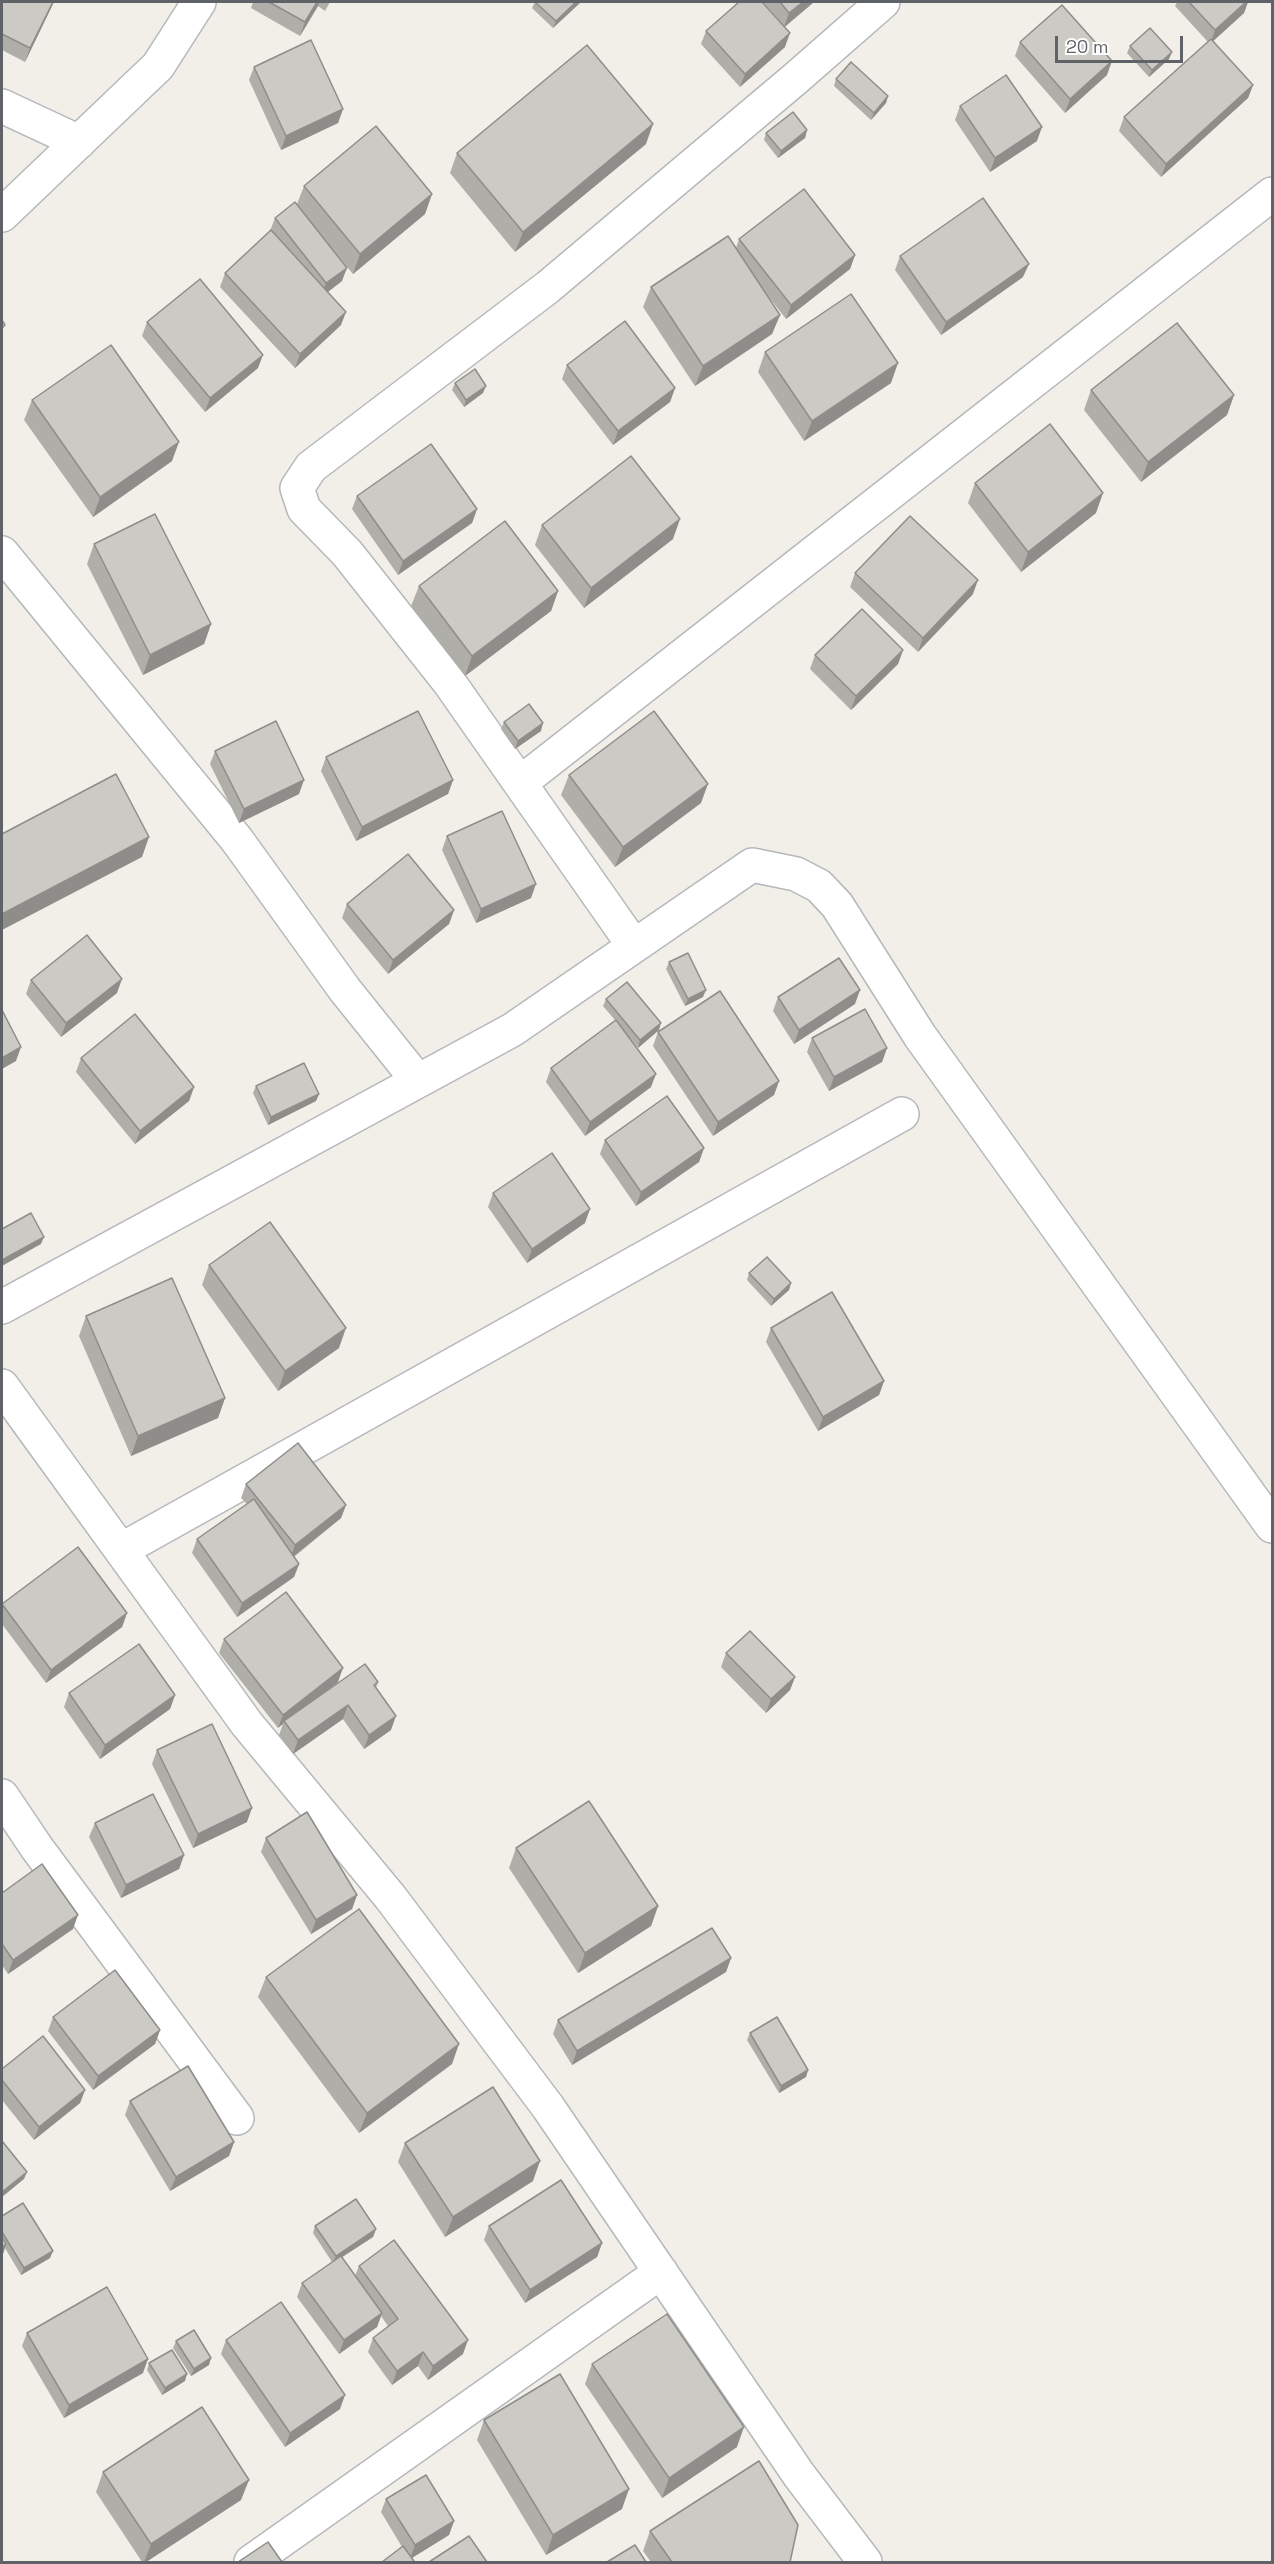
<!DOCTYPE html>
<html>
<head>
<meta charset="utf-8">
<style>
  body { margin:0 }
  #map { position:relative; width:1274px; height:2564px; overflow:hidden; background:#f1efe8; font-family:"Space Grotesk",sans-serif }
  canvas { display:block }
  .frame { position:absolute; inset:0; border:3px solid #5f6368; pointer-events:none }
  .scale { position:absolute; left:1055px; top:36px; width:128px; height:27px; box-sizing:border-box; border:3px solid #5f6368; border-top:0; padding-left:8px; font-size:18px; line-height:21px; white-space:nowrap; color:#5f6368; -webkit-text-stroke:4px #fff; paint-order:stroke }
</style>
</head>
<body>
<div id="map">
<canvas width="1274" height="2564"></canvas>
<div class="frame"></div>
<div class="scale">20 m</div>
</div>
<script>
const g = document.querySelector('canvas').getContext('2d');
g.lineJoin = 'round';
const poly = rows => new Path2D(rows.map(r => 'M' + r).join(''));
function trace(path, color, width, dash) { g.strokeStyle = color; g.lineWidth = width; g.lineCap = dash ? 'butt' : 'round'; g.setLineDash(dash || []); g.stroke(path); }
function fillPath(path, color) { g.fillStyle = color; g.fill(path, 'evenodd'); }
const minor = poly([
  [2,106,79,142],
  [2,215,158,66,199,2],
  [2,553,237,840,345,990,418,1081],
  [520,783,1272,194],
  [634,946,449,682,347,553,304,509,297,488,311,467,548,287,795,79,883,2],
  [2,1307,512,1030,752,865,796,874,819,886,837,905,920,1036,1272,1526],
  [2,1386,247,1724,391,1898,548,2107,799,2475,865,2562],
  [121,1550,902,1114],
  [2,1796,37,1848,237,2118],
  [251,2562,661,2272]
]);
trace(minor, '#b5b8bc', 36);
trace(minor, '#fff', 33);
fillPath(poly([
  [2,2,52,6,25,62,2,50],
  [253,2,330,2,325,11,318,6,300,36,251,8],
  [535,2,581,2,553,28,532,8],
  [763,2,814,2,785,27,785,47,740,87,701,44,706,31,778,19],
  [1177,2,1248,2,1244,13,1213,41,1253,85,1248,98,1161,177,1119,131,1124,117,1208,42,1175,6],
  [1020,42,1107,75,1065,113,1015,56],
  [1130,46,1172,52,1169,59,1149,77,1127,53],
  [254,67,343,109,338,123,281,150,249,80],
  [836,79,888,96,886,103,871,120,834,86],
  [960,106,1037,141,990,172,955,120],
  [807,130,805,138,778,158,764,140,766,133],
  [646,144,515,252,450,173,457,153],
  [304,186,432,194,425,214,353,274,330,246,342,281,328,292,341,325,295,368,220,287,225,273,270,231,275,218,297,204],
  [739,239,855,255,850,269,786,319,765,292,780,315,772,334,695,386,643,307,651,287,736,248],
  [900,256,1023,277,941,335,895,270],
  [147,322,258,368,205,412,142,336],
  [765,352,891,383,804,441,758,372],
  [567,365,675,388,670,402,613,445,562,379],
  [455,383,483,393,464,407,452,390],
  [1091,390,1234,395,1227,415,1141,482,1084,410],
  [32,400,172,461,93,517,24,420],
  [975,483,1096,513,1021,572,968,503],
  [357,496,477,509,472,523,398,575,352,509],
  [542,525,673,539,584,608,535,545],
  [94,544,211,624,204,644,143,675,87,564],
  [855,573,973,594,918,652,850,587],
  [419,586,558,591,551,611,465,676,411,606],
  [903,650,898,664,851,710,810,669,815,655],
  [504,722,541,731,515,749,501,729],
  [215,751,299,794,239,823,210,764],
  [326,757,453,780,448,794,356,841,321,771],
  [569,775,701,803,615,867,561,795],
  [447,836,531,898,476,923,442,850],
  [347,904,454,910,449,924,388,974,342,918],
  [669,962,703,997,685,1006,666,969],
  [31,980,117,993,61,1037,26,994],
  [778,997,855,1004,794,1044,773,1011],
  [606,999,659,1030,638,1048,631,1039,651,1087,585,1136,546,1082,551,1068,615,1020,603,1006],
  [658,1032,779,1081,774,1095,713,1136,653,1046],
  [812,1038,887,1048,882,1062,829,1091,807,1052],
  [81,1058,194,1087,189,1101,135,1144,76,1072],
  [256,1086,319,1094,316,1101,268,1125,253,1093],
  [605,1140,704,1148,699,1162,636,1206,600,1154],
  [493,1193,585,1223,527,1263,488,1207],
  [209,1265,339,1348,278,1391,202,1285],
  [749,1273,791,1283,789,1290,771,1306,747,1280],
  [86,1316,225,1398,218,1418,131,1456,79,1336],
  [771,1328,884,1381,879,1395,818,1431,766,1342],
  [246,1484,346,1505,341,1518,294,1557,299,1564,294,1577,237,1617,192,1553,197,1539,247,1504,241,1498],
  [2,1604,127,1613,122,1627,46,1683,2,1624],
  [224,1639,338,1682,323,1694,378,1682,376,1688,391,1730,364,1749,343,1719,293,1754,279,1735,283,1724,278,1728,219,1653],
  [726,1653,795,1677,790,1690,766,1713,721,1667],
  [69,1693,175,1695,170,1709,100,1759,64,1707],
  [157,1750,247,1822,193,1848,152,1764],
  [95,1823,184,1855,179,1869,121,1898,89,1837],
  [266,1838,357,1895,352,1909,311,1934,261,1852],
  [516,1848,658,1906,651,1926,578,1973,509,1868],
  [2,1893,73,1929,8,1974,2,1965],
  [731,1958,726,1972,572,2065,553,2034,558,2020],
  [266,1977,452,2064,359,2133,258,1997],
  [53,2017,160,2030,155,2044,93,2090,48,2031],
  [750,2033,808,2070,806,2077,779,2093,747,2040],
  [2,2069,85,2090,80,2103,34,2140,2,2100],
  [130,2101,234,2142,229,2156,170,2191,125,2115],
  [405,2143,533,2181,445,2237,398,2162],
  [2,2216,50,2258,21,2275,5,2248,2,2257],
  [315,2226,376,2229,373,2237,342,2257,355,2276,359,2266,463,2354,428,2380,418,2366,392,2385,368,2352,373,2338,388,2326,381,2316,377,2327,339,2354,297,2297,302,2283,332,2262,313,2233],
  [489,2226,602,2243,597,2257,525,2303,484,2240],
  [27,2333,143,2373,64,2418,22,2346],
  [226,2340,340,2409,285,2447,221,2354],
  [176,2341,209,2365,191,2376,173,2348],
  [149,2363,185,2381,162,2395,147,2370],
  [592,2364,737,2447,662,2498,585,2384],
  [484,2420,622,2509,546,2555,477,2440],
  [103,2472,241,2500,146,2562,142,2562,96,2492],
  [386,2499,454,2521,449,2535,412,2558,414,2561,414,2562,382,2562,402,2547,381,2512],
  [650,2531,790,2562,651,2562,643,2551]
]), '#afaea9');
fillPath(poly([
  [53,2,54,2,52,6,25,62,30,48],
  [317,2,319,2,318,6,300,36,305,22],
  [576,2,581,2,553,28,556,21],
  [803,2,814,2,784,27,789,13],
  [1246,2,1248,2,1244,13,1210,44,1215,30],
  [790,33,785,47,740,87,745,74],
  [1172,52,1169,59,1149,77,1152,70],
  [1112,61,1107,75,1065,113,1070,99],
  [1253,85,1248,98,1161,177,1166,164],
  [888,96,886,103,871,120,874,113],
  [343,109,338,123,281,150,286,136],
  [653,124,646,144,515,252,523,232],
  [1042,127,1037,141,990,172,995,158],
  [807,130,805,138,778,158,781,151],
  [432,194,425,214,353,274,360,254],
  [855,255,850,269,786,319,791,305],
  [1029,264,1023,277,941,335,946,322],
  [347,268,342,281,321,297,326,283],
  [346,312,341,325,295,368,300,354],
  [780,315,772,334,695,386,703,366],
  [263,355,258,368,205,412,210,398],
  [898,363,891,383,804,441,812,421],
  [486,386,483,393,464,407,466,400],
  [675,388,670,402,613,445,618,431],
  [1234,395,1227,415,1141,482,1148,462],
  [179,442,172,461,93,517,100,497],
  [1103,493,1096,513,1021,572,1028,552],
  [477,509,472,523,398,575,403,561],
  [680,519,673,539,584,608,591,588],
  [978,580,973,594,918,652,923,638],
  [558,591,551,611,465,676,472,656],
  [211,624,204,644,143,675,150,655],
  [903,650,898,664,851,710,856,696],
  [543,723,541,731,515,749,518,741],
  [304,780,299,794,239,823,244,809],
  [453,780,448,794,356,841,362,827],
  [708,784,701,803,615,867,623,847],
  [149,837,142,857,2,930,2,914],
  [536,884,531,898,476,923,481,909],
  [454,910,449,924,388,974,393,960],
  [122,979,117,993,61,1037,66,1023],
  [706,990,703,997,685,1006,688,999],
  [860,990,855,1004,794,1044,799,1030],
  [661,1023,659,1030,638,1048,640,1040],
  [21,1047,16,1061,2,1069,2,1058],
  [887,1048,882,1062,829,1091,834,1077],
  [656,1074,651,1087,585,1136,590,1122],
  [779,1081,774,1095,713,1136,718,1122],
  [194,1087,189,1101,135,1144,140,1131],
  [319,1094,316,1101,268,1125,271,1117],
  [704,1148,699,1162,636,1206,641,1192],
  [590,1209,585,1223,527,1263,532,1249],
  [44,1237,41,1244,2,1266,2,1260],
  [791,1283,789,1290,771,1306,774,1299],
  [346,1328,339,1348,278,1391,285,1371],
  [884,1381,879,1395,818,1431,823,1417],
  [225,1398,218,1418,131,1456,138,1436],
  [346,1505,341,1518,290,1559,295,1545],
  [299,1564,294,1577,237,1617,242,1603],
  [127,1613,122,1627,46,1683,51,1670],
  [343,1668,338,1682,285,1723,284,1721,283,1724,278,1728,283,1715],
  [795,1677,790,1690,766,1713,771,1699],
  [175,1695,170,1709,100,1759,105,1745],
  [348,1705,343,1719,293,1754,298,1740],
  [396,1716,391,1730,364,1749,369,1735],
  [252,1808,247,1822,193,1848,198,1834],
  [184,1855,179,1869,121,1898,126,1885],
  [357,1895,352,1909,311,1934,316,1920],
  [658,1906,651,1926,578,1973,585,1953],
  [78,1915,73,1929,8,1974,13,1960],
  [731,1958,726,1972,572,2065,577,2051],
  [160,2030,155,2044,93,2090,98,2076],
  [459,2044,452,2064,359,2133,367,2113],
  [808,2070,806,2077,779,2093,781,2086],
  [85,2090,80,2103,34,2140,39,2127],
  [234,2142,229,2156,170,2191,176,2177],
  [540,2161,533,2181,445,2237,453,2217],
  [27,2172,24,2179,2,2197,2,2192],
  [376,2229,373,2237,333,2263,336,2256],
  [602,2243,597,2257,525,2303,530,2290],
  [6,2244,2,2257,2,2247],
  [53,2251,50,2258,21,2275,24,2268],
  [382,2313,377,2327,339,2354,344,2340],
  [468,2340,463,2354,428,2380,433,2366],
  [423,2352,418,2366,392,2385,397,2371],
  [211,2358,209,2365,191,2376,194,2369],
  [148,2359,143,2373,64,2418,69,2405],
  [187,2374,185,2381,162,2395,165,2388],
  [345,2395,340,2409,285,2447,290,2433],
  [744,2427,737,2447,662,2498,669,2478],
  [249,2480,241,2500,146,2562,144,2562,151,2544],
  [629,2489,622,2509,546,2555,553,2535],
  [454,2521,449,2535,410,2559,415,2545]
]), '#8f8d8a');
const building = poly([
  [2,2,53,2,30,48,2,34,2,2],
  [269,2,317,2,305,22,269,2],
  [535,2,576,2,556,21,535,2],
  [739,2,762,2,790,33,745,74,706,31,739,2],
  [780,2,803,2,789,13,780,2],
  [1189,2,1246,2,1215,30,1189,2],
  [1062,5,1112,61,1070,99,1020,42,1062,5],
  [1150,28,1172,52,1152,70,1130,46,1150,28],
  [1211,39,1253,85,1166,164,1124,117,1211,39],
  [311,40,343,109,286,136,254,67,311,40],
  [587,45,653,124,523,232,457,153,587,45],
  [851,62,888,96,874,113,836,79,851,62],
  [1006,75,1042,127,995,158,960,106,1006,75],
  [793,112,807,130,781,151,766,133,793,112],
  [376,126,432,194,360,254,304,186,376,126],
  [804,189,855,255,791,305,739,239,804,189],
  [983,198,1029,264,946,322,900,256,983,198],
  [295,202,347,268,326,283,275,218,295,202],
  [271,230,346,312,300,354,225,273,271,230],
  [728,236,780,315,703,366,651,287,728,236],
  [200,279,263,355,210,398,147,322,200,279],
  [851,294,898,363,812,421,765,352,851,294],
  [2,320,5,325,2,328,2,320],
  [625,321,675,388,618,431,567,365,625,321],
  [1177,323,1234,395,1148,462,1091,390,1177,323],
  [111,345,179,442,100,497,32,400,111,345],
  [475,369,486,386,466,400,455,383,475,369],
  [1050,424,1103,493,1028,552,975,483,1050,424],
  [431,444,477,509,403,561,357,496,431,444],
  [631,456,680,519,591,588,542,525,631,456],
  [155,514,211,624,150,655,94,544,155,514],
  [910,516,978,580,923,638,855,573,910,516],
  [505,521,558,591,472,656,419,586,505,521],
  [862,609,903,650,856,696,815,655,862,609],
  [529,704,543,723,518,741,504,722,529,704],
  [418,711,453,780,362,827,326,757,418,711],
  [654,711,708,784,623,847,569,775,654,711],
  [276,721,304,780,244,809,215,751,276,721],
  [116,774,149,837,2,914,2,834,116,774],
  [502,811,536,884,481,909,447,836,502,811],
  [408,854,454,910,393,960,347,904,408,854],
  [87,935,122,979,66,1023,31,980,87,935],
  [688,953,706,990,688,999,669,962,688,953],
  [839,958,860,990,799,1030,778,997,839,958],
  [627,982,661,1023,640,1040,606,999,627,982],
  [720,991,779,1081,718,1122,658,1032,720,991],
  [865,1009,887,1048,834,1077,812,1038,865,1009],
  [2,1010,21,1047,2,1058,2,1010],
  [135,1014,194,1087,140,1131,81,1058,135,1014],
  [616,1020,656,1074,590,1122,551,1068,616,1020],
  [304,1063,319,1094,271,1117,256,1086,304,1063],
  [667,1096,704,1148,641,1192,605,1140,667,1096],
  [552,1153,590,1209,532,1249,493,1193,552,1153],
  [31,1213,44,1237,2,1260,2,1229,31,1213],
  [270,1222,346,1328,285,1371,209,1265,270,1222],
  [767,1257,791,1283,774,1299,749,1273,767,1257],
  [172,1278,225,1398,138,1436,86,1316,172,1278],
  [832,1292,884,1381,823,1417,771,1328,832,1292],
  [298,1443,346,1505,295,1545,246,1484,298,1443],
  [254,1499,299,1564,242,1603,197,1539,254,1499],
  [78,1547,127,1613,51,1670,2,1604,78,1547],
  [286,1592,343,1668,283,1715,224,1639,286,1592],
  [750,1631,795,1677,771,1699,726,1653,750,1631],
  [139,1644,175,1695,105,1745,69,1693,139,1644],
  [365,1664,378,1682,374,1685,396,1716,369,1735,348,1705,298,1740,284,1721,365,1664],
  [212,1724,252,1808,198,1834,157,1750,212,1724],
  [153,1794,184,1855,126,1885,95,1823,153,1794],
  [589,1801,658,1906,585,1953,516,1848,589,1801],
  [307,1812,357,1895,316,1920,266,1838,307,1812],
  [42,1864,78,1915,13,1960,2,1944,2,1893,42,1864],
  [359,1909,459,2044,367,2113,266,1977,359,1909],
  [712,1928,731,1958,577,2051,558,2020,712,1928],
  [115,1970,160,2030,98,2076,53,2017,115,1970],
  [777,2017,808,2070,781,2086,750,2033,777,2017],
  [43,2036,85,2090,39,2127,2,2080,2,2069,43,2036],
  [188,2066,234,2142,176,2177,130,2101,188,2066],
  [493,2087,540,2161,453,2217,405,2143,493,2087],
  [2,2141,27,2172,2,2192,2,2141],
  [561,2180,602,2243,530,2290,489,2226,561,2180],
  [356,2199,376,2229,336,2256,315,2226,356,2199],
  [23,2203,53,2251,24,2268,2,2232,2,2216,23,2203],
  [2,2237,6,2244,2,2247,2,2237],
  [394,2240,468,2340,433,2366,423,2352,397,2371,373,2338,398,2319,359,2266,394,2240],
  [341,2256,382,2313,344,2340,302,2283,341,2256],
  [107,2287,148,2359,69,2405,27,2333,107,2287],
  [281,2302,345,2395,290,2433,226,2340,281,2302],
  [667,2314,744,2427,669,2478,592,2364,667,2314],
  [194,2330,211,2358,194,2369,176,2341,194,2330],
  [172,2350,187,2374,165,2388,149,2363,172,2350],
  [560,2374,629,2489,553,2535,484,2420,560,2374],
  [202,2407,249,2480,151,2544,103,2472,202,2407],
  [759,2461,798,2525,790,2562,672,2562,650,2531,759,2461],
  [426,2475,454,2521,415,2545,386,2499,426,2475],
  [469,2536,487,2562,429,2562,469,2536],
  [268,2542,282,2562,238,2562,268,2542],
  [635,2545,646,2562,607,2562,635,2545],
  [403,2546,414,2561,412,2562,382,2562,403,2546]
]);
fillPath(building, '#cccac5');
trace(building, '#8f8d8a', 1.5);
</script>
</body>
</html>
